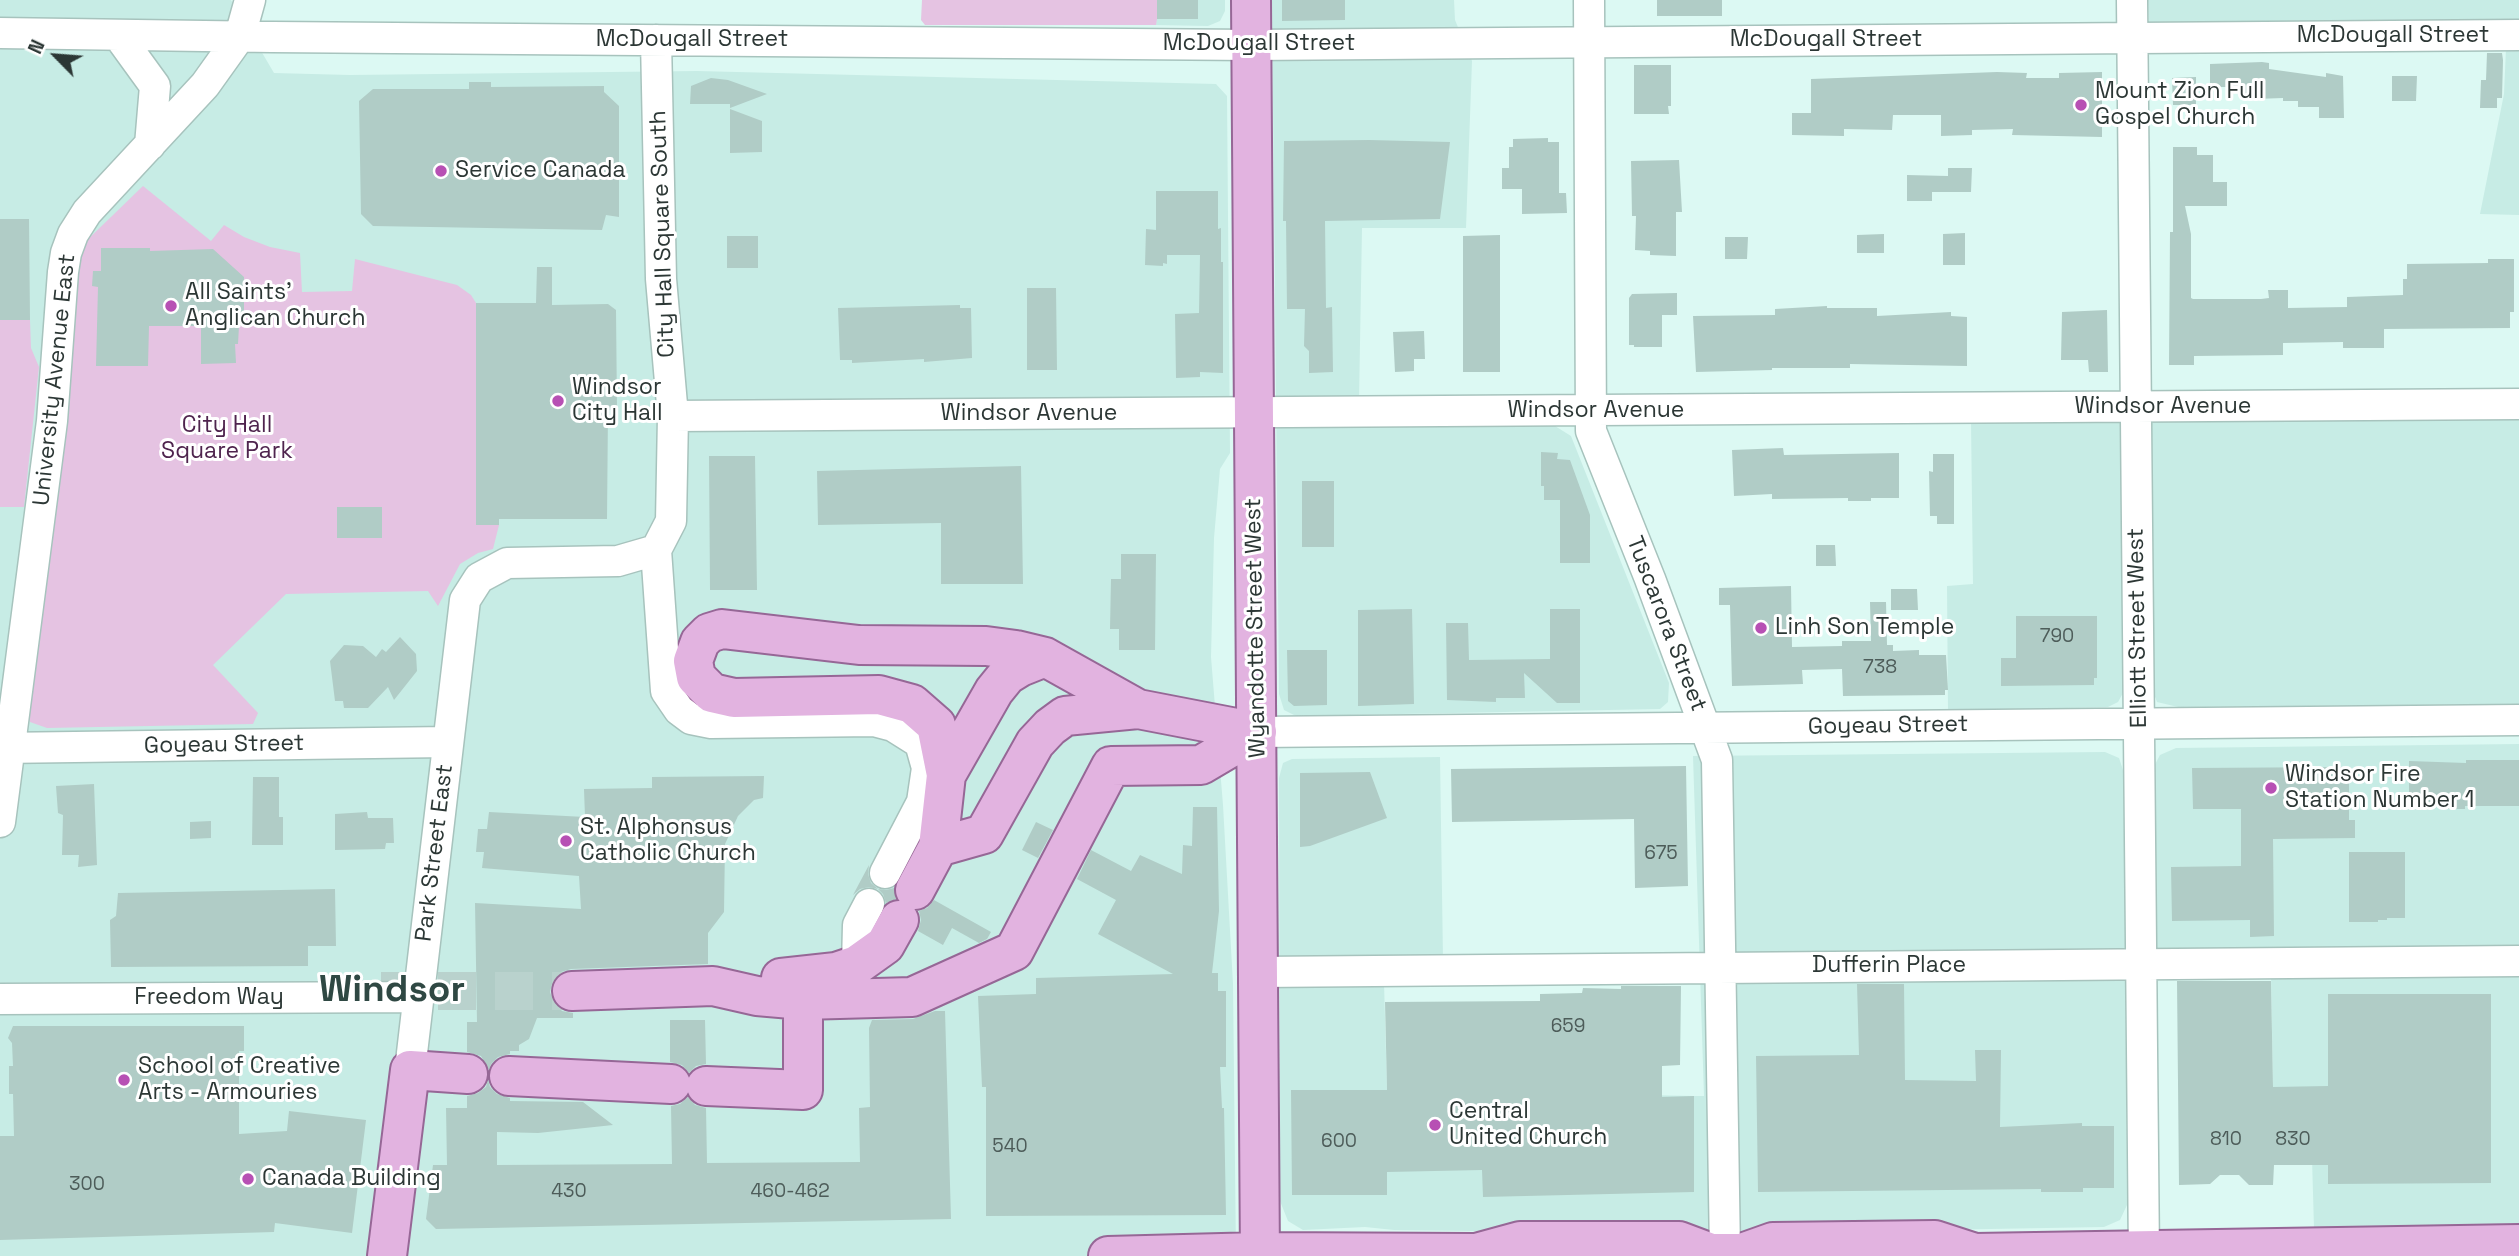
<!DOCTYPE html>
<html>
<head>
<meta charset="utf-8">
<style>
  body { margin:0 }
  #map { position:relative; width:2519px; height:1256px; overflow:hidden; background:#dcf9f3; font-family:"Space Grotesk",sans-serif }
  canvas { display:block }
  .north { position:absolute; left:21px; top:21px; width:70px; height:70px; -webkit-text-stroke:5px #fff; paint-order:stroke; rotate:295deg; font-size:19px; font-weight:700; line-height:28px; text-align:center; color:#2c3735 }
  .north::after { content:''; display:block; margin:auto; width:24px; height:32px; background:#2c3735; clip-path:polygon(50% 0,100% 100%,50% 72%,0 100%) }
</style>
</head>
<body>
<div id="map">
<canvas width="2519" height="1256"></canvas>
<div class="north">N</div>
</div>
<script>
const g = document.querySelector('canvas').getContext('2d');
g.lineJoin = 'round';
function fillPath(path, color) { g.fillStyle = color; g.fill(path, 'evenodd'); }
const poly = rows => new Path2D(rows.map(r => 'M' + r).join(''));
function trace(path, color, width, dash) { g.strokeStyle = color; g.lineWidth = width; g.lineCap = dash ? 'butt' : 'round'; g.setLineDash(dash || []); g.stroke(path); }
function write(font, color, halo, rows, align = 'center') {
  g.font = font + ' "Space Grotesk",sans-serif'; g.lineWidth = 6; g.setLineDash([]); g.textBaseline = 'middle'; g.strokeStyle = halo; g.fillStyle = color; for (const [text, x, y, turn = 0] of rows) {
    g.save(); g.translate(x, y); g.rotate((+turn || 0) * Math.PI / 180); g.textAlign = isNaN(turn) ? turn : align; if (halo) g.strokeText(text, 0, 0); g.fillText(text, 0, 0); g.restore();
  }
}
fillPath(poly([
  [0,0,231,0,274,73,350,75,697,71,1216,84,1227,96,1230,453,1220,469,1214,538,1211,657,1223,805,1233,984,1236,1256,0,1256],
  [1157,0,1225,0,1225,11,1220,21,1208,26,1156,25],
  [1272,0,1454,0,1455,20,1472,61,1466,228,1362,228,1359,401,1525,424,1555,426,1571,436,1669,683,1668,702,1660,709,1296,716,1284,710,1279,694],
  [2148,0,2519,0,2519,21,2149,23],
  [2506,48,2519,48,2519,215,2480,214,2504,94],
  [2519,417,2519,704,2178,707,2157,702,2150,683,2146,420],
  [1971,421,2122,421,2123,693,2118,702,2108,707,1948,711,1947,586,1973,584],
  [2519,744,2519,1226,2314,1228,2312,1158,2273,1087,2271,974,2152,973,2151,772,2160,755,2176,748],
  [2105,752,2119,758,2124,773,2127,1205,2120,1220,2104,1227,1820,1232,1800,1240,1621,1233,1394,1230,1365,1227,1303,1230,1288,1221,1280,1201,1279,778,1283,763,1292,759,1440,757,1443,960,1384,982,1387,1090,1694,1096,1704,1096,1693,756]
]), '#c7ece5');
fillPath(poly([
  [922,0,1157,0,1157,19,1156,25,925,25,921,20],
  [143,186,211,241,224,225,244,237,270,247,300,253,302,292,352,291,355,259,457,285,471,295,476,303,476,525,499,525,493,549,478,553,460,564,438,606,428,591,286,594,213,665,258,713,253,724,47,728,30,722,24,706,80,247],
  [0,320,30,320,31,348,39,367,24,507,0,507]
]), '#e5c3e2');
fillPath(poly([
  [1157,0,1198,0,1198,19,1157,19],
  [1282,0,1345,0,1345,20,1282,21],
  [1657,0,1722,0,1722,16,1657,16],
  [2487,53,2502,53,2503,60,2502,98,2497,98,2497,108,2480,108,2481,80,2486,80],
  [2262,62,2269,63,2269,69,2326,77,2326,73,2343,76,2344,118,2319,118,2319,107,2298,107,2298,101,2283,101,2283,98,2255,99,2255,95,2245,95,2244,87,2210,87,2210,64],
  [1634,65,1671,65,1671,106,1668,106,1669,114,1634,114],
  [1997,72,2027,73,2026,78,2059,78,2059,73,2102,72,2102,137,2012,135,2013,129,1972,130,1972,135,1941,136,1941,115,1893,115,1892,130,1844,129,1844,136,1792,135,1792,113,1811,113,1811,79],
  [2392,76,2417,76,2416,101,2392,101],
  [2196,77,2196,105,2173,105,2172,78],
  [711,78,728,80,767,94,730,108,730,104,690,104,691,86],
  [469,82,491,82,491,87,604,86,604,92,619,106,619,217,606,215,602,230,373,226,361,214,359,101,373,89,469,89],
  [730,109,762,121,762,152,730,153],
  [1548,138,1548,142,1559,142,1559,193,1566,193,1567,213,1522,214,1522,189,1502,189,1502,168,1509,168,1509,147,1513,147,1513,139],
  [1369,140,1450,142,1440,219,1325,221,1326,308,1332,307,1333,372,1309,373,1309,351,1304,346,1305,309,1287,309,1286,221,1283,221,1284,141],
  [2173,147,2197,147,2197,155,2213,155,2213,182,2227,182,2227,206,2185,206,2191,234,2191,298,2193,299,2261,299,2269,298,2268,290,2288,290,2288,308,2347,307,2347,297,2403,295,2403,279,2407,279,2407,264,2488,263,2488,259,2514,259,2514,312,2510,312,2510,328,2384,329,2384,348,2343,348,2343,342,2283,343,2283,355,2194,356,2194,365,2169,365,2170,232,2173,232],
  [1679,160,1682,212,1676,212,1676,256,1650,255,1650,251,1635,250,1636,216,1632,216,1631,161],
  [1948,168,1972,168,1971,192,1932,192,1932,201,1907,201,1907,175,1948,176],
  [1156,191,1218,191,1218,229,1221,228,1221,262,1223,262,1223,373,1200,372,1200,377,1176,378,1175,314,1199,313,1200,255,1167,255,1167,264,1163,263,1163,266,1145,265,1146,229,1156,230],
  [0,219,29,219,30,320,0,320],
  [1965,233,1965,265,1943,265,1943,234],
  [1884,234,1884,253,1857,253,1857,235],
  [1500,235,1500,372,1463,372,1463,236],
  [727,236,758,236,758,268,727,268],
  [1725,237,1748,237,1747,259,1725,259],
  [101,248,150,248,150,251,213,249,244,277,244,326,239,326,238,344,235,344,236,363,201,364,201,326,149,326,148,366,96,366,98,287,92,286,93,271,101,271],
  [537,267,552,267,552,305,608,304,616,310,617,410,608,410,607,519,499,519,499,525,476,525,476,303,536,303],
  [1027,288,1056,288,1057,370,1027,370],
  [1677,293,1677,315,1662,315,1662,347,1634,347,1634,345,1629,345,1629,298,1632,294],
  [960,305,960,308,971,308,972,358,924,362,924,359,852,363,852,360,840,360,838,308],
  [1827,306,1827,308,1877,308,1877,316,1951,312,1951,316,1967,317,1967,366,1850,364,1850,368,1772,368,1772,370,1696,372,1693,316,1775,315,1775,309],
  [2107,310,2108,372,2089,372,2088,360,2061,360,2062,312],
  [1424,331,1425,359,1414,359,1414,371,1395,372,1393,332],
  [1783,448,1784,455,1899,453,1899,498,1871,498,1871,501,1848,501,1848,498,1772,499,1772,494,1734,496,1732,450],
  [1541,452,1558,453,1557,459,1570,460,1590,515,1590,563,1560,563,1560,500,1544,500,1544,486,1541,486],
  [1933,454,1954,454,1954,524,1937,524,1937,516,1930,516,1929,471,1933,472],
  [709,456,755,456,757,590,710,590],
  [1021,466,1023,584,941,584,941,523,818,525,817,471],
  [1302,481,1334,481,1334,547,1302,547],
  [337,507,382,507,382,538,337,538],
  [1816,545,1835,545,1836,566,1816,566],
  [1121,554,1156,554,1155,650,1119,650,1119,629,1110,629,1111,579,1121,579],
  [1791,586,1792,647,1842,646,1842,641,1871,641,1870,602,1886,602,1887,645,1893,645,1893,651,1919,650,1919,655,1946,655,1948,690,1945,690,1945,695,1843,696,1842,669,1802,670,1803,684,1732,686,1730,605,1719,605,1719,588],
  [1891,589,1917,589,1918,610,1891,610],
  [1412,609,1414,704,1358,706,1358,610],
  [1550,609,1580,609,1580,703,1557,703,1524,673,1525,698,1496,698,1496,702,1447,700,1446,623,1468,623,1469,660,1550,659],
  [2016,616,2097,616,2097,678,2094,678,2094,685,2001,686,2001,658,2016,658],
  [400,637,416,654,417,671,394,700,388,687,368,708,344,708,343,701,335,701,330,661,344,645,363,646,376,657,382,649,386,652],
  [1287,650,1327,650,1327,705,1294,706,1288,701],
  [2466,760,2519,760,2519,806,2465,806,2465,809,2441,809,2441,806,2409,806,2409,761,2466,763],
  [1686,766,1688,886,1635,888,1634,819,1452,822,1451,769],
  [2349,767,2349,820,2355,820,2355,838,2273,839,2274,936,2250,937,2250,920,2172,921,2171,867,2241,866,2241,809,2193,809,2192,768],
  [1370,772,1387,818,1310,846,1300,847,1300,773],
  [764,776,763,798,754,800,738,816,725,844,724,912,708,933,708,964,571,969,561,972,553,980,550,992,554,1003,562,1011,573,1013,573,1018,537,1018,529,1039,519,1045,519,1051,510,1051,510,1054,498,1057,491,1064,489,1070,481,1056,467,1052,467,1022,477,1022,475,903,581,909,579,876,482,868,484,852,476,852,478,829,487,829,489,812,585,817,584,789,652,788,652,777],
  [253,777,279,777,279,817,283,817,283,845,252,845],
  [94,784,97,865,78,867,79,855,62,855,63,815,58,813,56,786],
  [1193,807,1217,807,1219,911,1212,973,1218,973,1218,991,1226,991,1226,1067,1220,1067,1222,1108,1224,1108,1226,1215,986,1216,986,1087,982,1087,978,996,1036,994,1036,978,1173,974,1098,934,1116,900,1077,879,1091,850,1131,871,1140,855,1182,874,1183,845,1192,846],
  [367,812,368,818,393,818,394,843,386,843,385,849,335,850,335,814],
  [211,821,211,838,190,839,190,822],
  [1036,822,1053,830,1038,858,1022,850],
  [2349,852,2405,852,2405,918,2387,918,2387,920,2378,920,2378,922,2349,922],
  [869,865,868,874,871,883,878,889,886,890,894,888,896,899,886,903,883,894,878,889,869,887,860,889,853,895],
  [335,889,336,946,308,946,308,966,111,967,110,920,116,916,118,893],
  [934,900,991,932,987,939,979,943,952,928,943,945,918,931,921,920,919,911,927,908],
  [2177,981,2271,981,2273,1087,2328,1086,2328,994,2491,994,2491,1183,2328,1184,2328,1165,2274,1165,2273,1185,2249,1185,2239,1175,2220,1175,2210,1184,2179,1185],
  [1857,984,1904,984,1905,1080,1976,1081,1975,1050,2001,1050,2000,1127,2082,1123,2082,1126,2114,1126,2114,1188,2083,1188,2083,1192,2041,1192,2041,1189,1758,1192,1756,1056,1859,1055],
  [1621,986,1681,986,1680,1065,1662,1066,1662,1097,1694,1096,1694,1192,1483,1197,1482,1170,1387,1172,1387,1195,1292,1195,1291,1090,1387,1090,1385,1002,1540,1001,1540,994,1582,993,1583,988,1621,989],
  [935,1011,945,1011,951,1219,436,1229,426,1219,433,1165,447,1165,446,1108,467,1108,467,1096,478,1093,486,1087,488,1080,490,1087,497,1094,510,1098,510,1101,583,1102,613,1125,538,1133,497,1132,497,1165,672,1164,671,1106,680,1104,688,1097,695,1105,706,1108,707,1163,860,1162,859,1108,870,1107,869,1028,872,1020,913,1019],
  [670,1020,705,1020,706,1064,696,1066,689,1073,682,1065,670,1062],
  [13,1026,244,1026,244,1051,239,1051,239,1134,287,1131,289,1111,366,1120,352,1233,275,1223,274,1232,0,1240,0,1136,14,1136,13,1094,9,1094,9,1066,13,1066,12,1043,8,1038]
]), '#b0ccc6');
trace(poly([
  [381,991,572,991]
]), '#b9d2cd', 38, [38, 19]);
const minor = poly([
  [1589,0,1591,431,1650,579,1717,760,1725,1253],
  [2132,0,2144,1256],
  [0,33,272,37,1251,45,2519,35],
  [118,35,155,86,150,145],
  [673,416,2519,404],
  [656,550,666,691,679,710,691,719,711,723,874,721,893,726,920,743,927,768,922,802,885,873],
  [656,550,671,521,673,416,661,279,656,40],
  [1257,732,2519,720],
  [0,748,448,742],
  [0,822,52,421,63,272,66,253,73,234,87,212,205,85,240,36,250,0],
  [857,965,858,925,869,904],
  [1260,972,2519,961],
  [0,999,419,997],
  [410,1070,465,600,479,578,507,563,618,561,656,550]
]);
const major = poly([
  [1251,0,1260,1256],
  [946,775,994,691,1007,675,1020,667,1045,657],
  [938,847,984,834,1035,743,1050,727,1065,716,1138,709,1257,732],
  [915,890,938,847,946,775,936,725,912,704,879,695,734,698,712,693,696,677,693,661,700,642,709,633,722,629,859,645,986,646,1016,650,1045,657,1138,709],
  [781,978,836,972,857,965,885,945,899,920],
  [572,991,713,986,757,996,803,1000,912,997,1014,951,1111,766,1201,765,1257,732],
  [509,1076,671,1084],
  [706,1086,803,1090,803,1000],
  [1476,1253,1520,1241,1679,1241,1711,1253],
  [387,1256,410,1070,468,1074],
  [1108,1256,1260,1252,1476,1253,1488,1256],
  [1702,1256,1711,1253,1742,1253,1773,1242,1935,1240,1975,1253,2519,1244]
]);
trace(minor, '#a7c3bd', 33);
trace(major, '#966796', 42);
trace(minor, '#fff', 30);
trace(major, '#e2b3e0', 38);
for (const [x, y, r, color] of [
  [2081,105,7,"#b750b4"],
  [441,171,7,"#b750b4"],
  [171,306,7,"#b750b4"],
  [558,401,7,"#b750b4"],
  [1761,628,7,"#b750b4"],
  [2271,788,7,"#b750b4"],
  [566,841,7,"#b750b4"],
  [124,1080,7,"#b750b4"],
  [1435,1125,7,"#b750b4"],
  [248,1179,7,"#b750b4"]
]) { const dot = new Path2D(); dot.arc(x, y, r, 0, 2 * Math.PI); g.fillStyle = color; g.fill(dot); trace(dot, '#fff', 2.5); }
write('19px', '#4d5c59', null, [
  ["790",2057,637],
  ["738",1880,668],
  ["675",1661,854],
  ["659",1568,1027],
  ["810",2226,1140],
  ["830",2293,1140],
  ["600",1339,1142],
  ["540",1010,1147],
  ["300",87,1185],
  ["430",569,1192],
  ["460-462",790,1192]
]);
write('23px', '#2c3735', '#fff', [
  ["McDougall Street",2393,36],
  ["McDougall Street",692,40],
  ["McDougall Street",1826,40],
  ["McDougall Street",1259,44],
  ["City Hall Square South",663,234,-92],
  ["University Avenue East",55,380,-84],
  ["Windsor Avenue",2163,407],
  ["Windsor Avenue",1596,411],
  ["Windsor Avenue",1029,414],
  ["Tuscarora Street",1666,624,69],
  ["Wyandotte Street West",1256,628,-91],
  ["Elliott Street West",2138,628,-91],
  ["Goyeau Street",1888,726,-1],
  ["Goyeau Street",224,745,-1],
  ["Park Street East",435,853,-83],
  ["Dufferin Place",1889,966],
  ["Freedom Way",209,998]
]);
write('23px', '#2c3735', '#fff', [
  ["Mount Zion Full",2095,92],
  ["Gospel Church",2095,118],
  ["Service Canada",455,171],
  ["All Saints'",185,293],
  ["Anglican Church",185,319],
  ["Windsor",572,388],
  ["City Hall",572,414],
  ["Linh Son Temple",1775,628],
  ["Windsor Fire",2285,775],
  ["Station Number 1",2285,801],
  ["St. Alphonsus",580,828],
  ["Catholic Church",580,854],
  ["School of Creative",138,1067],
  ["Arts - Armouries",138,1093],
  ["Central",1449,1112],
  ["United Church",1449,1138],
  ["Canada Building",262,1179]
], 'left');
write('23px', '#4f244e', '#fff', [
  ["City Hall",227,426],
  ["Square Park",227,452]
]);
write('bold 37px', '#2f4843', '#fff', [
  ["Windsor",392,991]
]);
</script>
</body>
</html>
